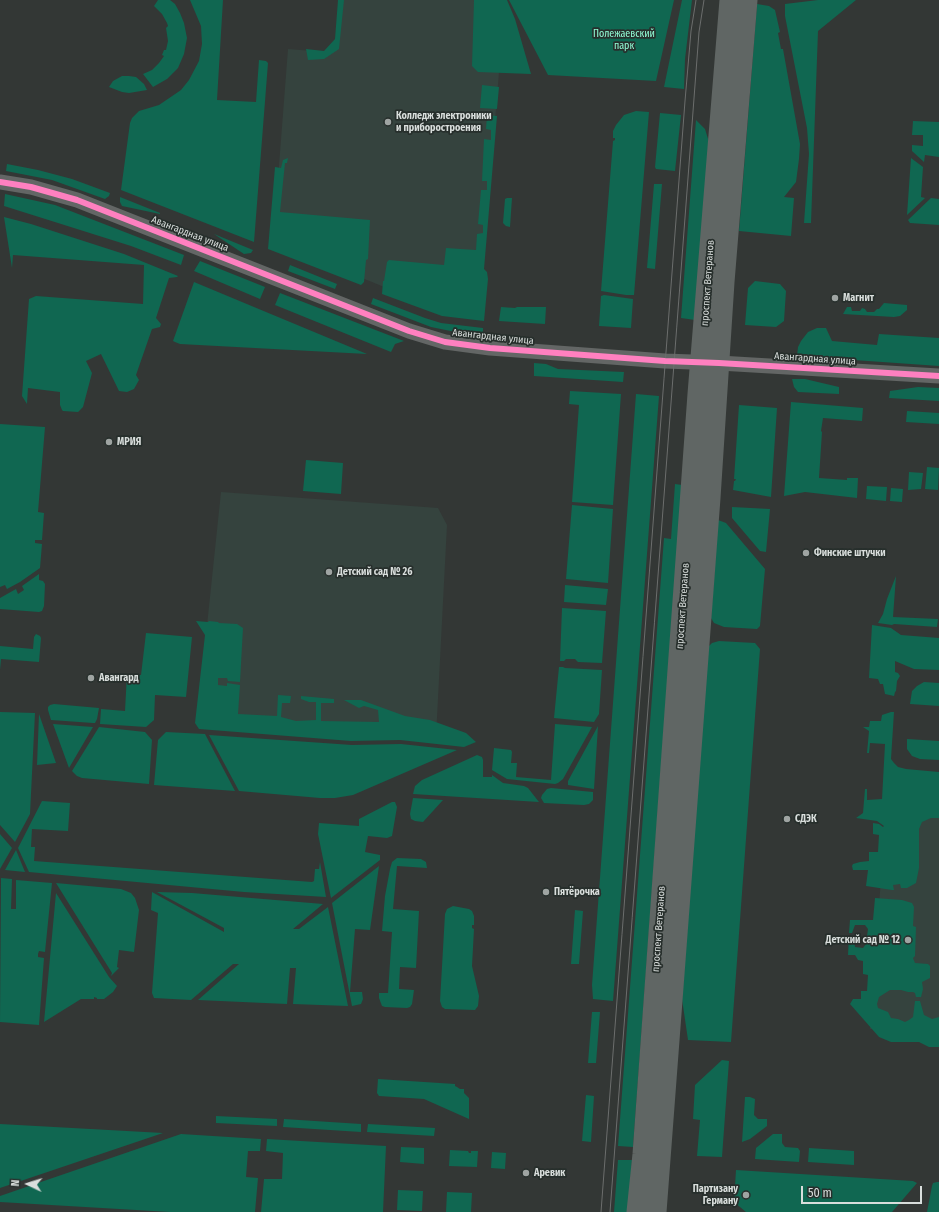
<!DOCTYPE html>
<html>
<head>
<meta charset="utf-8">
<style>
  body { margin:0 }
  #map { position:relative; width:939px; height:1212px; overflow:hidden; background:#333735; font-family:"Fira Sans Condensed",sans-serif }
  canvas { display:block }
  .north { position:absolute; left:8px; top:1164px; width:40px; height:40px; -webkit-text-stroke:3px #272f2c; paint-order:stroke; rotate:274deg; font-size:11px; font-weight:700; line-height:16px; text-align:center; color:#d9dedc }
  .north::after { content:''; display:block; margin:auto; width:14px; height:18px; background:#d9dedc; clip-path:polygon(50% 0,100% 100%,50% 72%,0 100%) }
  .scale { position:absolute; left:801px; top:1186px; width:121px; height:18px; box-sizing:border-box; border:2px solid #d9dedc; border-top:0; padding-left:5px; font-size:12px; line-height:14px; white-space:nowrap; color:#d9dedc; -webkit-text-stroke:3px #272f2c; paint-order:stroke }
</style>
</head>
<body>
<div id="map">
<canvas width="939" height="1212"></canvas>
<div class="north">N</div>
<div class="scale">50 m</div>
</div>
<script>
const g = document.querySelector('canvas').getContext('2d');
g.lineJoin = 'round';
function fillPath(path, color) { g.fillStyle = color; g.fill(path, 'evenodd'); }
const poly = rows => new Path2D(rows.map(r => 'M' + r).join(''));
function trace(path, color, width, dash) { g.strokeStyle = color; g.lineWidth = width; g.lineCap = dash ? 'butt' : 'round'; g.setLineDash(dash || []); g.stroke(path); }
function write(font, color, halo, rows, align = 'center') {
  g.font = font + ' "Fira Sans Condensed",sans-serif'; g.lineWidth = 3.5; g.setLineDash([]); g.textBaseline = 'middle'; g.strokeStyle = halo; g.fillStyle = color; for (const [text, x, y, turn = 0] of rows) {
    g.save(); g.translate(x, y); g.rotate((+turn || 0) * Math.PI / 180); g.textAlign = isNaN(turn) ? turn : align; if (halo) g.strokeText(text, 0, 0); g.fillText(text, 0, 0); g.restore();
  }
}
fillPath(poly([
  [340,0,505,0,479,314,442,311,372,282,273,243,288,49,325,52,337,41],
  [221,492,438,508,447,525,436,737,197,721],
  [939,803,939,1032,870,1029,883,851]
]), '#35433e');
fillPath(poly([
  [158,0,170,0,175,4,180,13,184,23,187,38,184,54,178,68,167,79,153,87,143,74,152,70,159,63,164,56,162,55,164,50,166,50,168,41,166,28,168,26,167,23,162,14,154,6],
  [190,0,223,0,217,100,256,102,259,60,266,61,268,63,254,242,121,190,130,123,132,118,139,111,159,105,181,90,189,80,199,61,202,44,201,26],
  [338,0,344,0,339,49,324,59,308,60,306,49,324,51,335,39],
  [474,0,507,0,515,19,531,74,478,72,472,66],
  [509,0,674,0,656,81,548,75],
  [682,0,692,0,685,59,684,89,664,87],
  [818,0,856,0,818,31,811,223,804,223,809,154,807,128,785,16,785,4],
  [757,4,769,6,775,10,780,32,778,33,781,49,783,49,800,144,799,159,796,182,784,197,794,198,791,236,739,231],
  [122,76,129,76,136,77,144,84,147,90,129,93,122,92,109,87,113,81],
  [482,85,499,87,497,109,480,108],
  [636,111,649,112,634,295,626,295,601,291,613,141,615,140,615,138,613,138,613,131,616,125,624,115],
  [660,113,681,115,675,171,656,169,655,167],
  [487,115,497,116,484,269,487,272,488,279,484,321,442,316,382,294,383,281,384,281,387,262,389,260,444,265,446,248,476,250,477,234,483,233,483,225,478,224,481,190,487,190,487,181,482,181,484,139,491,140,491,130,486,129],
  [696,120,705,129,709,142,695,320,681,318],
  [913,121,939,122,939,157,925,155,924,162,912,151,912,145,923,146,923,135,912,135],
  [288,158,287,163,285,163,280,212,370,220,368,259,366,260,364,282,361,285,268,249,275,167,281,168,283,160],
  [911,158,923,167,921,197,925,198,907,215],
  [7,164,38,170,72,179,110,193,109,196,105,199,52,180,6,171],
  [654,184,662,184,655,269,647,268],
  [5,194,55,205,184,255,181,265,131,246,4,206],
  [120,197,160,213,160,214,122,206,120,202],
  [507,198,512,198,510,227,506,226,503,223,505,199],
  [931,198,939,199,939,225,910,223,908,220],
  [4,217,31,224,124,254,178,276,177,277,169,278,156,318,161,324,160,327,152,329,136,375,139,380,134,389,127,392,119,391,101,354,86,361,92,373,83,407,78,412,63,411,62,410,60,405,60,392,28,388,27,404,22,396,29,299,36,296,143,304,144,265,13,255,12,268],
  [214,234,253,250,251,253,244,254],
  [200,261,265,287,260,299,194,271],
  [290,265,337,284,335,289,288,271],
  [755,281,780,284,786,291,784,321,776,327,745,325,748,288],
  [194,282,254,307,367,354,180,344,175,342,173,341],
  [280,293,404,341,395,344,391,352,275,305],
  [604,295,633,299,631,328,599,326,601,296],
  [373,298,425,318,441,323,483,328,483,334,482,336,470,335,431,327,371,304],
  [884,303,907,305,907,310,900,316,894,317,843,314,847,307,851,307,852,311,860,311,862,308,865,309,867,312,874,312,877,309,879,309],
  [501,307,515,308,517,307,546,307,545,324,499,321],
  [817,328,826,328,832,341,877,345,879,334,939,338,939,366,797,356,798,347,801,341,808,332],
  [534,363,546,364,558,369,624,372,623,382,534,376],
  [792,379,805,379,839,387,839,394,798,392,794,387],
  [918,387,939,388,939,401,889,398,890,391],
  [570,391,621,394,613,505,572,502,579,405,569,404],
  [636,394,659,396,613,1001,593,999,592,985],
  [791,402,863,408,862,421,823,418,821,431,822,432,819,478,847,480,847,478,858,478,857,498,805,492,784,496],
  [739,405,777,408,771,497,733,490,734,481,735,481,736,479,734,479],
  [907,411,939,413,939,424,906,422],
  [0,424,45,427,38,512,44,513,42,540,35,540,35,543,42,544,40,568,20,582,7,589,5,585,0,587],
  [306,460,343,463,341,494,303,491],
  [927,467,939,468,938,490,925,489],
  [909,472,923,473,921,489,908,490],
  [675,484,682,485,633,1147,618,1146,664,538,671,539],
  [867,486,887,487,886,501,866,499],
  [891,488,903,489,902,502,890,501],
  [572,505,613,509,608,583,566,579],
  [732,507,770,509,766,552,760,551,732,518],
  [718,520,726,523,765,569,760,626,757,629,724,627,714,623,711,618],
  [39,574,39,580,43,581,45,584,44,606,42,611,39,612,0,609,0,598,16,589,18,594,24,590,22,586],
  [896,576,893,617,938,619,937,627,894,624,892,625,878,623,883,614,887,599],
  [565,585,608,589,606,605,564,602],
  [562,608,606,611,602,663,578,662,575,659,566,659,564,661,560,661],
  [196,621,208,622,209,621,218,622,219,623,237,624,243,628,240,682,228,681,227,678,218,678,218,685,227,686,227,683,240,685,238,714,277,716,278,695,291,696,290,703,282,703,281,717,296,721,316,720,316,702,309,702,301,699,301,696,334,699,334,703,321,703,321,721,379,722,378,710,364,706,359,708,344,700,361,700,405,716,430,720,466,733,476,742,464,747,400,740,351,741,199,729,195,723,205,635],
  [872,625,891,628,901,635,939,638,939,670,914,669,895,661,895,672,898,673,900,676,897,681,896,691,895,692,894,696,885,694,883,684,880,684,878,679,869,678],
  [146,633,192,637,186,697,155,695,154,720,146,727,100,724,101,709,125,711,127,674,141,675],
  [36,634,40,636,41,638,39,662,1,659,0,670,0,646,33,649,34,637],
  [719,641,755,643,760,649,731,1042,688,1040,682,999,708,647,712,643],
  [559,667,563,667,565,668,602,670,599,714,594,722,554,718],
  [924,682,939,683,939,706,910,704,912,691,917,686],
  [54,704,99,708,97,719,95,723,93,723,51,720,48,710,48,707,50,705],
  [0,712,35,713,30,814,15,842,0,825],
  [891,712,894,712,891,759,894,763,898,767,906,769,939,772,939,818,931,818,922,822,919,829,919,868,916,883,907,888,901,888,900,884,893,885,894,890,892,890,866,886,868,870,853,870,852,866,853,864,860,862,869,861,869,852,878,852,879,835,873,834,873,823,879,824,883,827,884,826,877,821,856,818,863,813,865,789,867,789,867,800,882,799,885,744,870,743,869,753,867,753,869,731,863,727,869,727,870,721,881,721,882,715],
  [39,714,56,763,37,765],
  [53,724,93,727,69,768],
  [555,724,592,727,563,779,558,783,555,784,507,779,492,770,494,748,511,750,512,752,511,763,517,763,516,777,551,780],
  [598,726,594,789,568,785,568,781],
  [99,727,145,732,152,740,149,784,82,778,77,776,72,771],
  [166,732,205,734,235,791,154,785,158,740],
  [209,735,352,745,401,744,457,750,353,795,335,798,320,798,239,791],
  [907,739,939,741,939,760,920,759,912,756,907,749],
  [477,755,482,757,483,760,483,777,492,777,492,775,503,783,524,786,528,788,539,802,413,794,415,786,422,780],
  [551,788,593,792,593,800,589,804,584,805,544,803,541,798,542,795,547,789],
  [413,798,443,800,423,822,415,821,411,819,410,814],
  [42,801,70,803,68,831,32,829,31,847,35,847,34,861,312,882,314,881,315,869,319,869,320,862,326,897,244,892,29,872,18,848],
  [392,802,395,802,397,807,392,836,387,838,368,836,365,852,380,855,380,860,331,898,318,834,319,823,359,826,359,819],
  [0,834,12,848,0,869],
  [16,850,25,872,5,870],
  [397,858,421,859,426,862,427,868,397,866,393,909,419,911,416,968,400,967,399,989,414,990,412,1004,410,1007,407,1008,385,1007,382,1006,379,998,379,993,388,993,392,932,382,931,385,896,390,869,392,862],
  [379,866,370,930,355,929,350,992,362,992,363,999,361,1004,352,1006,332,903],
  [1,878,12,879,11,909,16,909,16,880,52,883,45,952,39,951,38,954,38,957,44,958,39,1025,0,1022],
  [56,883,121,889,131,893,135,898,139,910,134,952,119,950,117,967,119,968,111,976,112,973],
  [152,892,224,932,224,928,157,892,192,893,323,904,293,929,299,929,328,907,348,1006,293,1004,296,968,290,968,287,1004,198,1000,239,964,233,964,191,1000,154,998,152,993,158,913,151,910],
  [56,893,109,977,117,986,113,992,104,999,97,999,97,998,94,997,94,999,81,999,44,1022],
  [875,898,902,900,912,903,914,907,913,926,916,927,915,956,913,958,915,963,928,964,930,966,930,978,922,982,923,989,921,997,916,997,915,993,913,992,908,992,901,990,890,990,879,997,877,1004,878,1008,888,1012,891,1018,898,1019,905,1022,909,1020,913,1017,915,1001,920,1001,924,1015,932,1019,939,1017,939,1047,929,1047,919,1042,891,1042,879,1037,850,1004,853,999,861,999,861,991,867,991,868,975,863,974,863,961,858,960,855,955,848,955,849,936,854,939,855,947,863,948,866,944,868,929,865,925,855,925,852,933,849,933,850,920,873,920],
  [453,906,469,909,472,911,474,916,474,925,472,925,472,928,474,929,472,966,479,996,478,1006,475,1010,445,1009,442,1007,440,1001,445,914,447,909],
  [575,910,583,911,579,964,571,964],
  [592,1012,600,1012,596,1063,588,1063],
  [722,1060,729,1061,722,1157,697,1156,700,1120,693,1119,695,1085],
  [378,1079,455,1084,455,1086,457,1087,460,1089,464,1089,464,1093,469,1098,469,1119,424,1099,379,1096,377,1093],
  [586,1095,594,1096,591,1142,582,1141],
  [745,1097,750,1097,755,1099,754,1115,758,1119,767,1119,767,1126,750,1139,742,1142],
  [216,1116,277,1119,277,1126,216,1123],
  [284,1119,361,1124,361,1132,283,1127],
  [0,1124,163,1133,0,1188],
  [368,1124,435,1128,434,1136,367,1132],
  [181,1134,261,1139,260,1151,248,1151,246,1177,258,1178,255,1212,170,1212,0,1202,0,1196],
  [773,1134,782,1134,782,1143,785,1147,798,1148,800,1151,799,1162,755,1159,756,1148],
  [267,1139,386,1146,383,1212,261,1212,264,1179,282,1179,283,1153,266,1151],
  [401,1147,424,1148,424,1164,400,1162],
  [809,1148,854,1151,854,1165,808,1162],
  [450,1150,468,1151,469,1153,471,1153,471,1151,478,1151,477,1167,449,1166],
  [492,1152,506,1153,505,1169,491,1168],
  [618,1160,632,1160,628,1212,614,1212],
  [736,1170,913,1181,917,1183,892,1212,746,1212,734,1202],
  [937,1182,939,1182,939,1212,927,1212,932,1186,933,1183],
  [398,1190,423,1191,422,1211,397,1210],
  [447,1192,472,1193,471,1212,446,1212]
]), '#106751');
trace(poly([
  [0,182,31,187,77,200,409,331,445,342,490,348,665,361,719,363,939,376]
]), '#636665', 15);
trace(poly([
  [637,1212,643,1154,698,394,730,0],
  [656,1212,710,498,724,282,747,0]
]), '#606664', 21);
trace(poly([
  [601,1212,685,101,691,31,696,0],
  [610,1212,699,32,704,0]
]), '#6c6e6d', 1);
trace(poly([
  [0,182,31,187,77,200,409,331,445,342,490,348,665,361,719,363,939,376]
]), '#ff80c0', 6);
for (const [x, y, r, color] of [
  [388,122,4,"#9fa4a2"],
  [835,298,4,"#9fa4a2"],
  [109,442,4,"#9fa4a2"],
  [806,553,4,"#9fa4a2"],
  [329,572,4,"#9fa4a2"],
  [91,678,4,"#9fa4a2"],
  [787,819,4,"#9fa4a2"],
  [546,892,4,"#9fa4a2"],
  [908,940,4,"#9fa4a2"],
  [526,1173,4,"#9fa4a2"],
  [746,1195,4,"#9fa4a2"]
]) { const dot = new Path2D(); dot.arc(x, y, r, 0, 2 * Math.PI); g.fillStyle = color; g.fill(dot); trace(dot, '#272f2c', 1.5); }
write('10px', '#92fed7', '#272f2c', [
  ["Полежаевский",624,34],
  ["парк",624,46]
]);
write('bold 10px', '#d9dedc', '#272f2c', [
  ["Колледж электроники",396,116],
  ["и приборостроения",396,128],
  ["Магнит",843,298],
  ["МРИЯ",117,442],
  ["Финские штучки",814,553],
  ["Детский сад № 26",337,572],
  ["Авангард",99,678],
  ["СДЭК",795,819],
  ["Пятёрочка",554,892],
  ["Детский сад № 12",900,940,"right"],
  ["Аревик",534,1173],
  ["Партизану",738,1189,"right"],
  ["Герману",738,1201,"right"]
], 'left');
write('10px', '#d9dedc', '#272f2c', [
  ["Авангардная улица",190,234,21],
  ["проспект Ветеранов",708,283,-86],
  ["Авангардная улица",493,337,6],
  ["Авангардная улица",815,359,4],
  ["проспект Ветеранов",683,606,-86],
  ["проспект Ветеранов",659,929,-86]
]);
</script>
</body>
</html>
